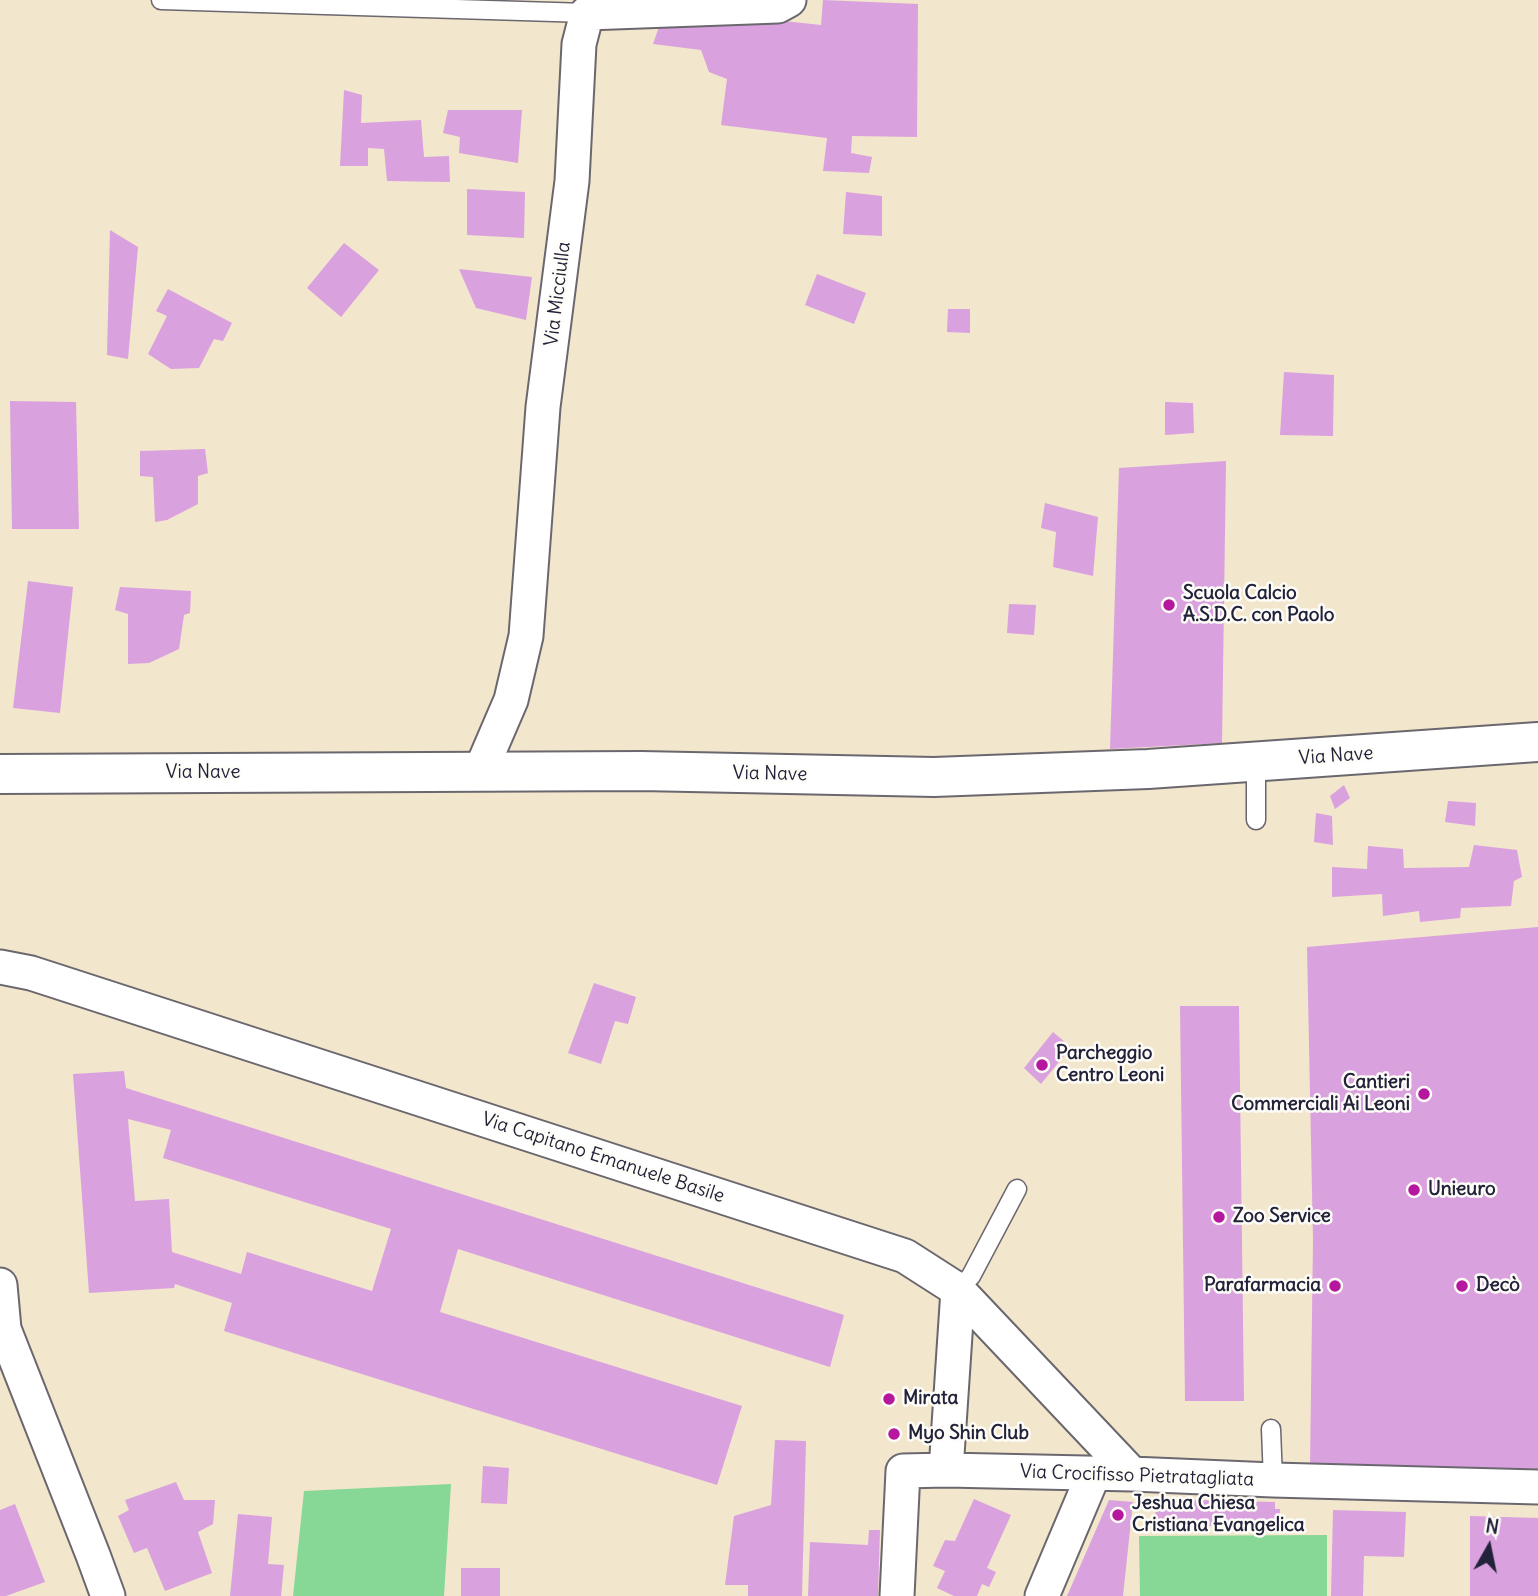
<!DOCTYPE html>
<html>
<head>
<meta charset="utf-8">
<style>
  body { margin:0 }
  #map { position:relative; width:1538px; height:1596px; overflow:hidden; background:#f2e6cc; font-family:Delius,sans-serif }
  canvas { display:block }
  .north { position:absolute; left:1454px; top:1512px; width:70px; height:70px; -webkit-text-stroke:5px #fdfcf7; paint-order:stroke; rotate:9deg; font-size:19px; font-weight:700; line-height:28px; text-align:center; color:#22223b }
  .north::after { content:''; display:block; margin:auto; width:24px; height:32px; background:#22223b; clip-path:polygon(50% 0,100% 100%,50% 72%,0 100%) }
</style>
</head>
<body>
<div id="map">
<canvas width="1538" height="1596"></canvas>
<div class="north">N</div>
</div>
<script>
const g = document.querySelector('canvas').getContext('2d');
g.lineJoin = 'round';
function fillPath(path, color) { g.fillStyle = color; g.fill(path, 'evenodd'); }
const poly = rows => new Path2D(rows.map(r => 'M' + r).join(''));
function trace(path, color, width, dash) { g.strokeStyle = color; g.lineWidth = width; g.lineCap = dash ? 'butt' : 'round'; g.setLineDash(dash || []); g.stroke(path); }
function write(font, color, halo, rows, align = 'center') {
  g.font = font + ' Delius,sans-serif'; g.lineWidth = 5; g.setLineDash([]); g.textBaseline = 'middle'; g.strokeStyle = halo; g.fillStyle = color; for (const [text, x, y, turn = 0] of rows) {
    g.save(); g.translate(x, y); g.rotate((+turn || 0) * Math.PI / 180); g.textAlign = isNaN(turn) ? turn : align; if (halo) g.strokeText(text, 0, 0); g.fillText(text, 0, 0); g.restore();
  }
}
fillPath(poly([
  [451,1484,444,1596,293,1596,304,1491],
  [1327,1535,1327,1596,1140,1596,1139,1536]
]), '#87d796');
fillPath(poly([
  [823,0,918,4,917,137,852,136,851,153,872,157,869,173,823,171,827,138,721,125,727,79,709,72,701,50,653,44,662,18,730,25,737,16,821,25],
  [344,90,362,95,361,123,421,120,424,157,449,156,450,182,387,181,384,149,368,148,368,166,340,166],
  [448,110,522,110,518,163,459,153,460,137,443,133],
  [467,189,525,192,524,238,467,235],
  [846,192,882,196,882,236,843,234],
  [110,230,138,247,128,359,107,355],
  [344,243,379,270,341,317,307,288],
  [459,269,532,277,526,320,476,308],
  [817,274,866,293,854,324,805,305],
  [168,289,232,323,223,341,214,339,199,368,171,369,148,354,167,316,156,311],
  [948,309,970,309,970,333,947,332],
  [1284,372,1334,375,1333,436,1280,435],
  [10,401,76,402,79,529,12,529],
  [1165,402,1193,403,1194,433,1165,435],
  [205,449,208,473,198,476,198,504,167,520,155,522,153,477,140,476,140,451],
  [1226,461,1222,743,1110,749,1119,468],
  [1045,503,1098,517,1093,576,1053,567,1056,532,1041,528],
  [28,581,73,587,60,713,13,708],
  [120,587,191,591,190,613,184,615,179,649,149,663,128,664,128,614,115,610],
  [1009,604,1036,605,1034,635,1007,633],
  [1344,785,1350,798,1335,809,1330,796],
  [1448,801,1476,803,1475,826,1445,822],
  [1316,813,1332,816,1333,845,1314,842],
  [1474,845,1517,850,1522,877,1514,881,1511,906,1461,908,1460,918,1420,922,1419,911,1383,916,1382,894,1332,897,1332,867,1367,869,1368,846,1403,849,1404,868,1469,867],
  [1538,927,1538,1477,1310,1466,1313,1240,1307,947],
  [594,983,636,997,628,1024,615,1021,601,1064,568,1053],
  [1180,1006,1239,1006,1244,1401,1185,1401],
  [1053,1032,1071,1047,1041,1084,1024,1068],
  [124,1071,126,1088,844,1315,830,1367,458,1249,440,1312,742,1406,717,1485,224,1331,232,1303,175,1284,174,1288,89,1293,73,1074],
  [128,1119,171,1130,163,1158,391,1229,372,1291,247,1252,241,1274,172,1252,169,1199,135,1201],
  [775,1440,806,1441,802,1596,748,1596,748,1585,725,1585,734,1516,771,1505],
  [483,1466,509,1468,507,1504,481,1503],
  [176,1482,184,1500,215,1500,213,1524,198,1532,212,1573,165,1591,147,1548,134,1553,118,1516,129,1510,125,1500],
  [974,1499,1011,1515,987,1568,996,1572,989,1587,982,1584,977,1596,954,1596,937,1588,945,1571,933,1566,945,1540,955,1541],
  [1156,1499,1275,1502,1275,1509,1280,1509,1279,1527,1155,1525],
  [1109,1500,1133,1502,1123,1596,1067,1596],
  [15,1504,45,1582,6,1596,0,1596,0,1510],
  [1333,1510,1406,1512,1404,1557,1364,1556,1363,1596,1331,1596],
  [238,1514,272,1517,268,1564,284,1565,281,1596,230,1596],
  [1470,1516,1538,1518,1538,1596,1470,1596],
  [869,1530,880,1530,878,1596,808,1596,810,1542,868,1545],
  [461,1568,500,1568,500,1596,461,1596]
]), '#daa1df');
const service = poly([
  [161,0,587,13],
  [1256,762,1256,820],
  [958,1290,971,1276,1017,1189],
  [1271,1429,1273,1480]
]);
const minor = poly([
  [480,772,511,700,526,636,543,407,572,181,579,44,587,13,778,6,789,0],
  [0,967,31,973,905,1256,958,1290,1132,1474],
  [0,1285,4,1329,0,1336],
  [4,1329,93,1555,108,1596],
  [946,1470,958,1290],
  [897,1596,903,1471,946,1470,1132,1474,1273,1480,1538,1487],
  [1042,1596,1094,1473]
]);
const tertiary = poly([
  [0,774,641,771,934,777,1148,769,1538,742]
]);
trace(service, '#6b676e', 21);
trace(minor, '#6b676e', 37);
trace(tertiary, '#6b676e', 42);
trace(service, '#fff', 18);
trace(minor, '#fff', 33);
trace(tertiary, '#fff', 38);
for (const [x, y, r, color] of [
  [1169,605,7,"#b5179e"],
  [1042,1065,7,"#b5179e"],
  [1424,1094,7,"#b5179e"],
  [1414,1190,7,"#b5179e"],
  [1219,1217,7,"#b5179e"],
  [1335,1286,7,"#b5179e"],
  [1462,1286,7,"#b5179e"],
  [889,1399,7,"#b5179e"],
  [894,1434,7,"#b5179e"],
  [1118,1515,7,"#b5179e"]
]) { const dot = new Path2D(); dot.arc(x, y, r, 0, 2 * Math.PI); g.fillStyle = color; g.fill(dot); trace(dot, '#fdfcf7', 2.5); }
write('19px', '#22223b', '#fdfcf7', [
  ["Via Micciulla",558,294,-83],
  ["Via Nave",1336,756,-4],
  ["Via Nave",203,773],
  ["Via Nave",770,774,1],
  ["Via Capitano Emanuele Basile",603,1158,18],
  ["Via Crocifisso Pietratagliata",1137,1476,2]
]);
write('bold 19px', '#22223b', '#fdfcf7', [
  ["Scuola Calcio",1183,594],
  ["A.S.D.C. con Paolo",1183,616],
  ["Parcheggio",1056,1054],
  ["Centro Leoni",1056,1076],
  ["Cantieri",1410,1083,"right"],
  ["Commerciali Ai Leoni",1410,1105,"right"],
  ["Unieuro",1428,1190],
  ["Zoo Service",1233,1217],
  ["Parafarmacia",1321,1286,"right"],
  ["Decò",1476,1286],
  ["Mirata",903,1399],
  ["Myo Shin Club",908,1434],
  ["Jeshua Chiesa",1132,1504],
  ["Cristiana Evangelica",1132,1526]
], 'left');
</script>
</body>
</html>
